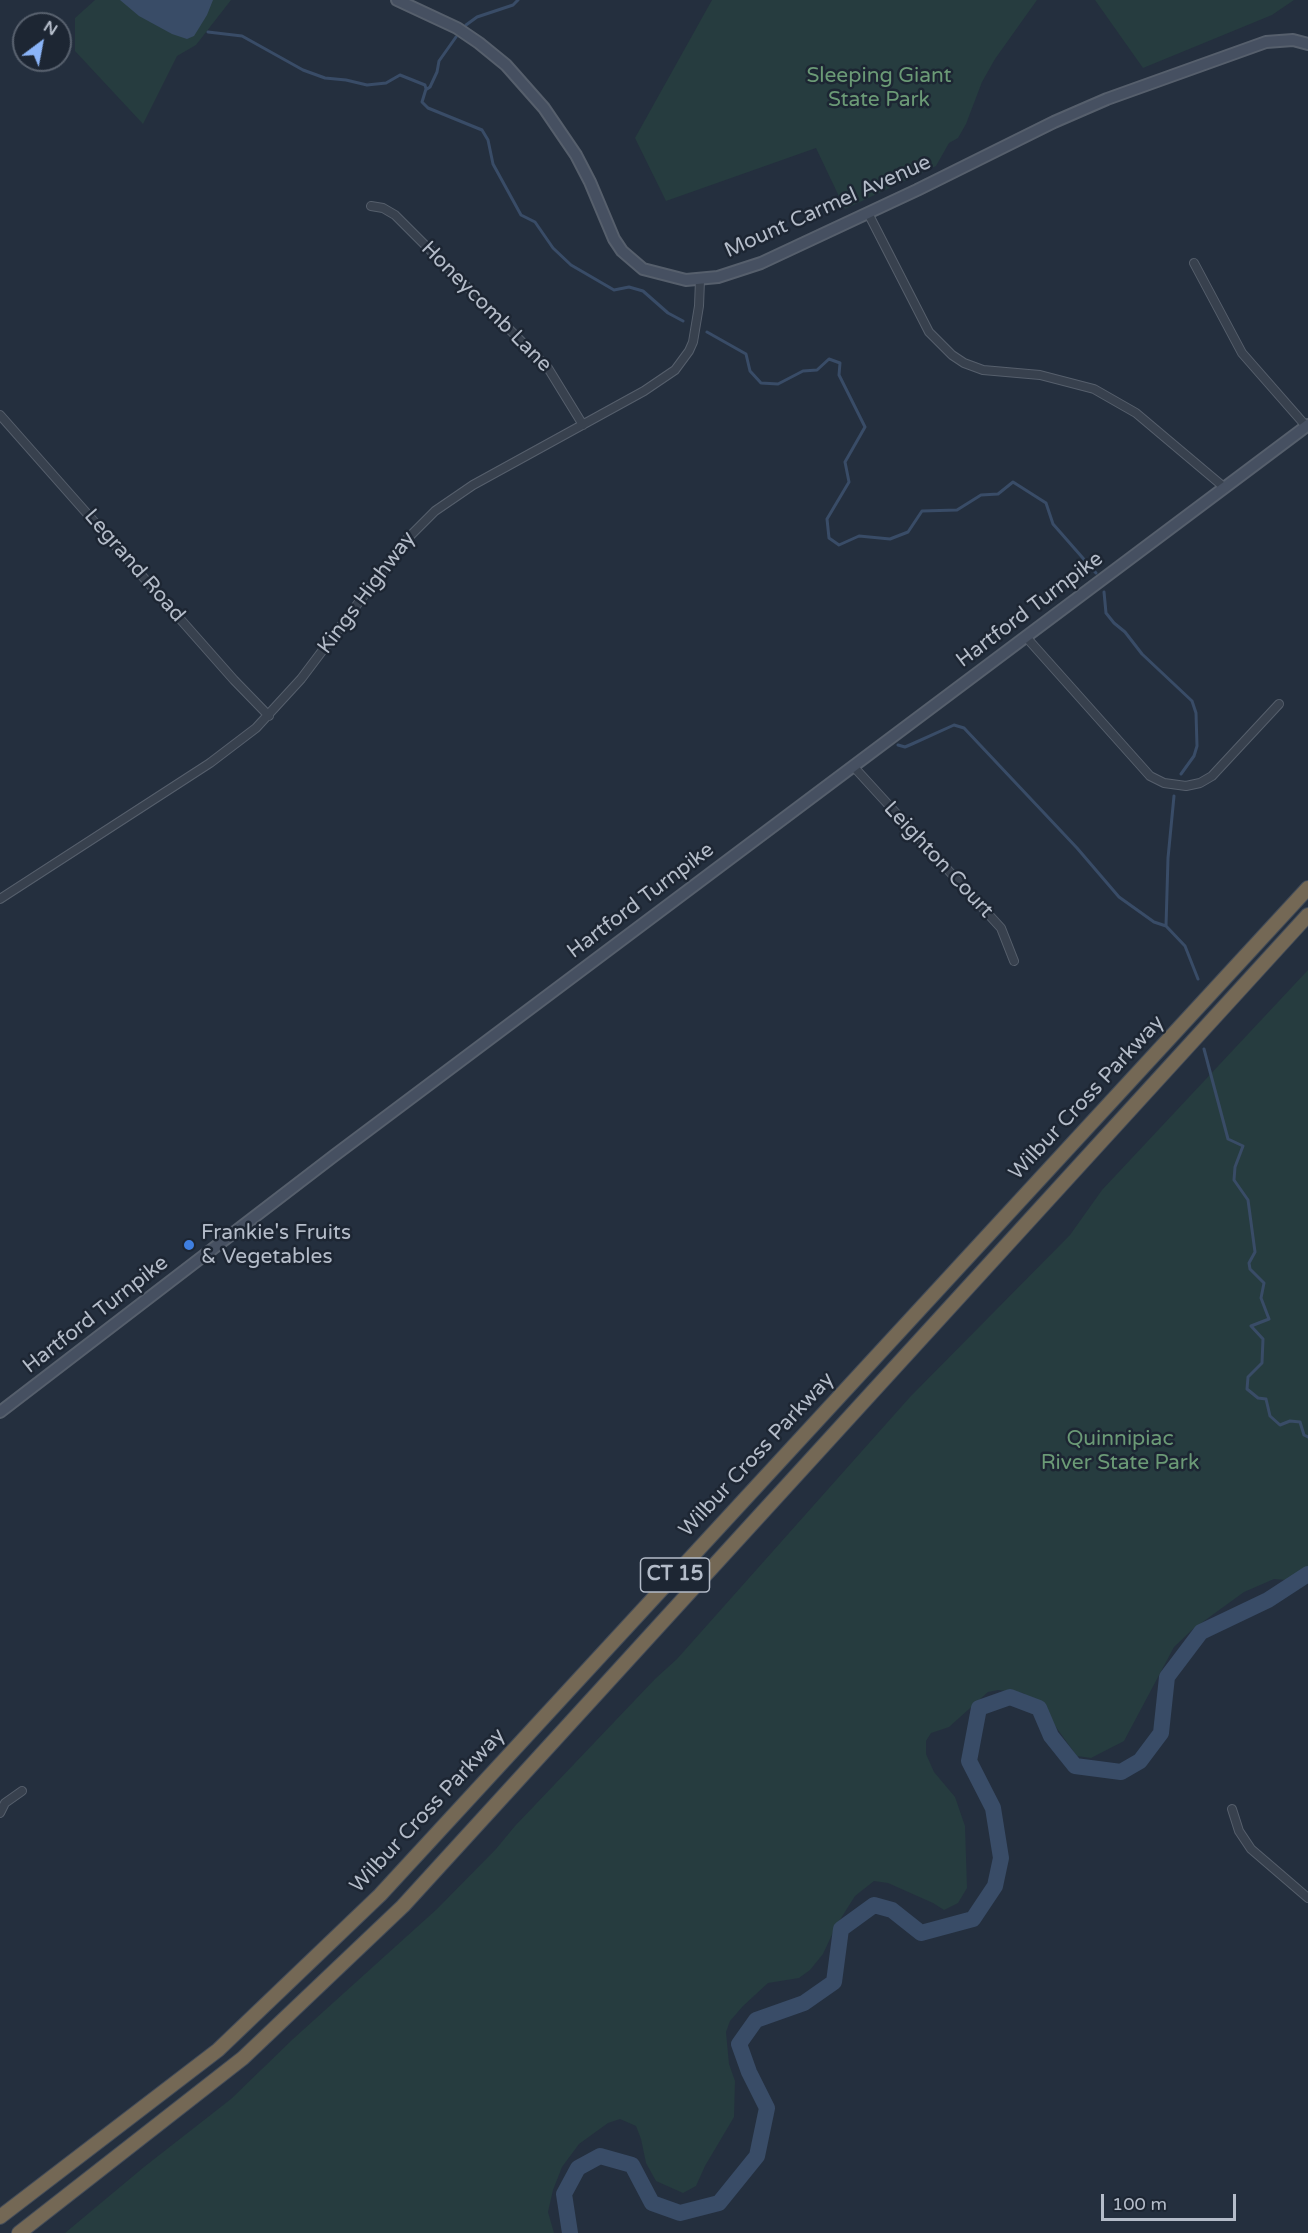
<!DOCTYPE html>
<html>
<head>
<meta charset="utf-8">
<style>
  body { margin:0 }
  #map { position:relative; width:1308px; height:2233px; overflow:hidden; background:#242f3e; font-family:"Varela Round",sans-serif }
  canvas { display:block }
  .north { position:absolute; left:12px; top:12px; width:60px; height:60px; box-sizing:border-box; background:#1d2633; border:2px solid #59626f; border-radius:50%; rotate:32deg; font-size:16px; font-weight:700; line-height:24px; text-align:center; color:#b4bcc9 }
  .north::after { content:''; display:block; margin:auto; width:21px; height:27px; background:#8ab4f8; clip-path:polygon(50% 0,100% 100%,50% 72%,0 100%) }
  .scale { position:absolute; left:1101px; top:2194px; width:135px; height:27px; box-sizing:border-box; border:3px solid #b4bcc9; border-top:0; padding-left:8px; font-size:18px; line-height:21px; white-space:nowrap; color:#b4bcc9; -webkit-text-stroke:4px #1d2633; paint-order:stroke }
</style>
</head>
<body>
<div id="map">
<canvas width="1308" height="2233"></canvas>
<div class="north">N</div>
<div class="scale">100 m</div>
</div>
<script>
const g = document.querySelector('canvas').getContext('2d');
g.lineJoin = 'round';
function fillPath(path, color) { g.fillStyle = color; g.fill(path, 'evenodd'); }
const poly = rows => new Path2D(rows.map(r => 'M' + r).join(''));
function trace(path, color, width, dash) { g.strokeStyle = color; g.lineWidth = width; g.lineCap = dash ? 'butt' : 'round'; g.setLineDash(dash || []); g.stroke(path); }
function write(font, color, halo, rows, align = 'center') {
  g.font = font + ' "Varela Round",sans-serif'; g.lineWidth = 5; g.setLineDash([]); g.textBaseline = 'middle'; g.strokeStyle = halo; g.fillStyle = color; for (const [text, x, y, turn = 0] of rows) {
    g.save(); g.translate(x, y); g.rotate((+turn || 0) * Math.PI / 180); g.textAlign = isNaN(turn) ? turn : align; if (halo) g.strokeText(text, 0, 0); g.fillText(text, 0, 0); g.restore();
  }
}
fillPath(poly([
  [95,0,231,0,196,45,177,56,143,124,75,51,75,18],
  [712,0,1037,0,995,59,982,82,966,124,958,138,949,143,936,166,845,209,816,148,666,201,635,138],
  [1095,0,1294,0,1272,15,1143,68],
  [1308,970,1308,1573,1298,1581,1274,1579,1244,1592,1193,1629,1174,1647,1124,1741,1091,1758,1077,1756,1042,1708,1023,1693,998,1690,988,1692,949,1727,931,1733,926,1741,926,1754,934,1772,955,1797,965,1826,967,1888,958,1903,944,1910,933,1903,888,1883,874,1881,855,1896,836,1926,823,1954,810,1970,799,1978,768,1983,743,2006,730,2021,726,2032,729,2064,735,2081,734,2117,705,2166,696,2186,683,2193,656,2181,646,2163,641,2139,636,2126,620,2119,608,2123,579,2144,562,2167,553,2190,548,2212,554,2233,65,2233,144,2167,231,2099,293,2039,437,1909,496,1849,515,1826,655,1679,677,1659,910,1397,1070,1235,1102,1190]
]), '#263c3f');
fillPath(poly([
  [120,0,213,0,207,15,199,28,194,36,187,39,172,34,139,16]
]), '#394c67');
trace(poly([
  [466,25,477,17,513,5,518,0],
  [208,32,242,36,303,70,325,78,346,80,367,85,386,83,400,75,425,85,426,89,422,102,428,108,482,130,488,140,493,164,521,215,535,222,553,248,571,265,614,290,629,287,643,291,668,313,683,321],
  [427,89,430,87,437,72,439,61,456,37],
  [707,332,746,354,750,371,761,383,778,384,803,371,817,370,829,359,840,363,839,375,865,427,845,462,849,482,827,519,829,538,839,545,859,536,890,539,908,532,922,511,957,510,981,495,998,494,1013,482,1046,503,1053,524,1096,573],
  [1104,592,1106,613,1114,623,1125,632,1142,654,1192,701,1196,713,1197,746,1194,756,1181,774],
  [898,745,905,747,912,744,954,725,964,728,1077,848,1119,897,1154,922,1166,926],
  [1174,796,1168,858,1166,926,1185,946,1198,979],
  [1204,1049,1228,1139,1243,1146,1235,1167,1234,1180,1248,1200,1255,1252,1249,1263,1250,1269,1264,1283,1261,1298,1269,1319,1251,1326,1263,1339,1262,1363,1248,1377,1247,1389,1258,1398,1266,1399,1270,1416,1280,1425,1290,1421,1300,1422,1304,1435,1308,1437]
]), '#394c67', 3);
trace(poly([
  [570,2233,564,2194,578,2168,600,2156,632,2165,652,2203,680,2213,719,2203,757,2156,767,2108,749,2072,739,2044,756,2020,804,2003,834,1982,841,1929,874,1905,892,1910,921,1933,973,1919,995,1886,1001,1858,993,1808,969,1761,979,1708,1010,1697,1039,1708,1051,1736,1075,1766,1121,1772,1140,1761,1161,1733,1167,1677,1201,1632,1268,1600,1308,1574]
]), '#394c67', 16);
const street = poly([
  [371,206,383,208,395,215,548,368,583,425],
  [868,213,929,332,952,355,964,363,983,370,1040,375,1094,389,1136,413,1225,488],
  [1194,263,1242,353,1306,426],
  [0,415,234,680,269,716],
  [1026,637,1150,776,1164,783,1186,786,1200,783,1212,776,1279,704],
  [853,766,1001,928,1014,961],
  [0,899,210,763,256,728,301,679,405,541,435,511,473,485,644,391,675,370,689,351,693,342,699,306,700,280],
  [1232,1809,1239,1831,1251,1849,1308,1898],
  [0,1813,5,1803,22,1791]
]);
const secondary = poly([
  [397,0,457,28,479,43,506,65,544,108,576,155,590,182,614,239,622,251,643,269,686,280,718,277,761,263,917,190,1054,122,1107,99,1266,42,1293,40,1308,44],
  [0,1412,335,1155,1308,425]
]);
const highway = poly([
  [0,2217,218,2050,380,1895,1308,888],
  [19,2233,243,2058,403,1906,1308,915]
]);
trace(street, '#565f6c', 10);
trace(secondary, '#565f6c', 14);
trace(highway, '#434c59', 16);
trace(street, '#38414e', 8);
trace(secondary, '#465061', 10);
trace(highway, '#746855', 14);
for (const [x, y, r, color] of [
  [189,1245,6,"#3f7fe0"]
]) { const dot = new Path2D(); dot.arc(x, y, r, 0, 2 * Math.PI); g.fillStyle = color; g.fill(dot); trace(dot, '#1d2633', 2); }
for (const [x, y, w] of [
  [675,1575,69]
]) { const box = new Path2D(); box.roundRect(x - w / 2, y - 17, w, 34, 4.5); g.fillStyle = '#1d2633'; g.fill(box); trace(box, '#b4bcc9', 1.5); }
write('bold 20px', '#b4bcc9', null, [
  ["CT 15",675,1575]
]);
write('21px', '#6b9a76', '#1d2633', [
  ["Sleeping Giant",879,76],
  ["State Park",879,100],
  ["Quinnipiac",1120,1439],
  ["River State Park",1120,1463]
]);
write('21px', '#b4bcc9', '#1d2633', [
  ["Mount Carmel Avenue",828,207,-24],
  ["Honeycomb Lane",486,307,45],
  ["Legrand Road",134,566,49],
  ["Kings Highway",367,593,-53],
  ["Hartford Turnpike",1030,610,-37],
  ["Leighton Court",938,860,47],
  ["Hartford Turnpike",641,901,-37],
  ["Wilbur Cross Parkway",1087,1098,-47],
  ["Hartford Turnpike",96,1315,-38],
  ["Wilbur Cross Parkway",757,1455,-47],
  ["Wilbur Cross Parkway",428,1811,-47]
]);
write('21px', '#b4bcc9', '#1d2633', [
  ["Frankie's Fruits",201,1233],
  ["& Vegetables",201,1257]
], 'left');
</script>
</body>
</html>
